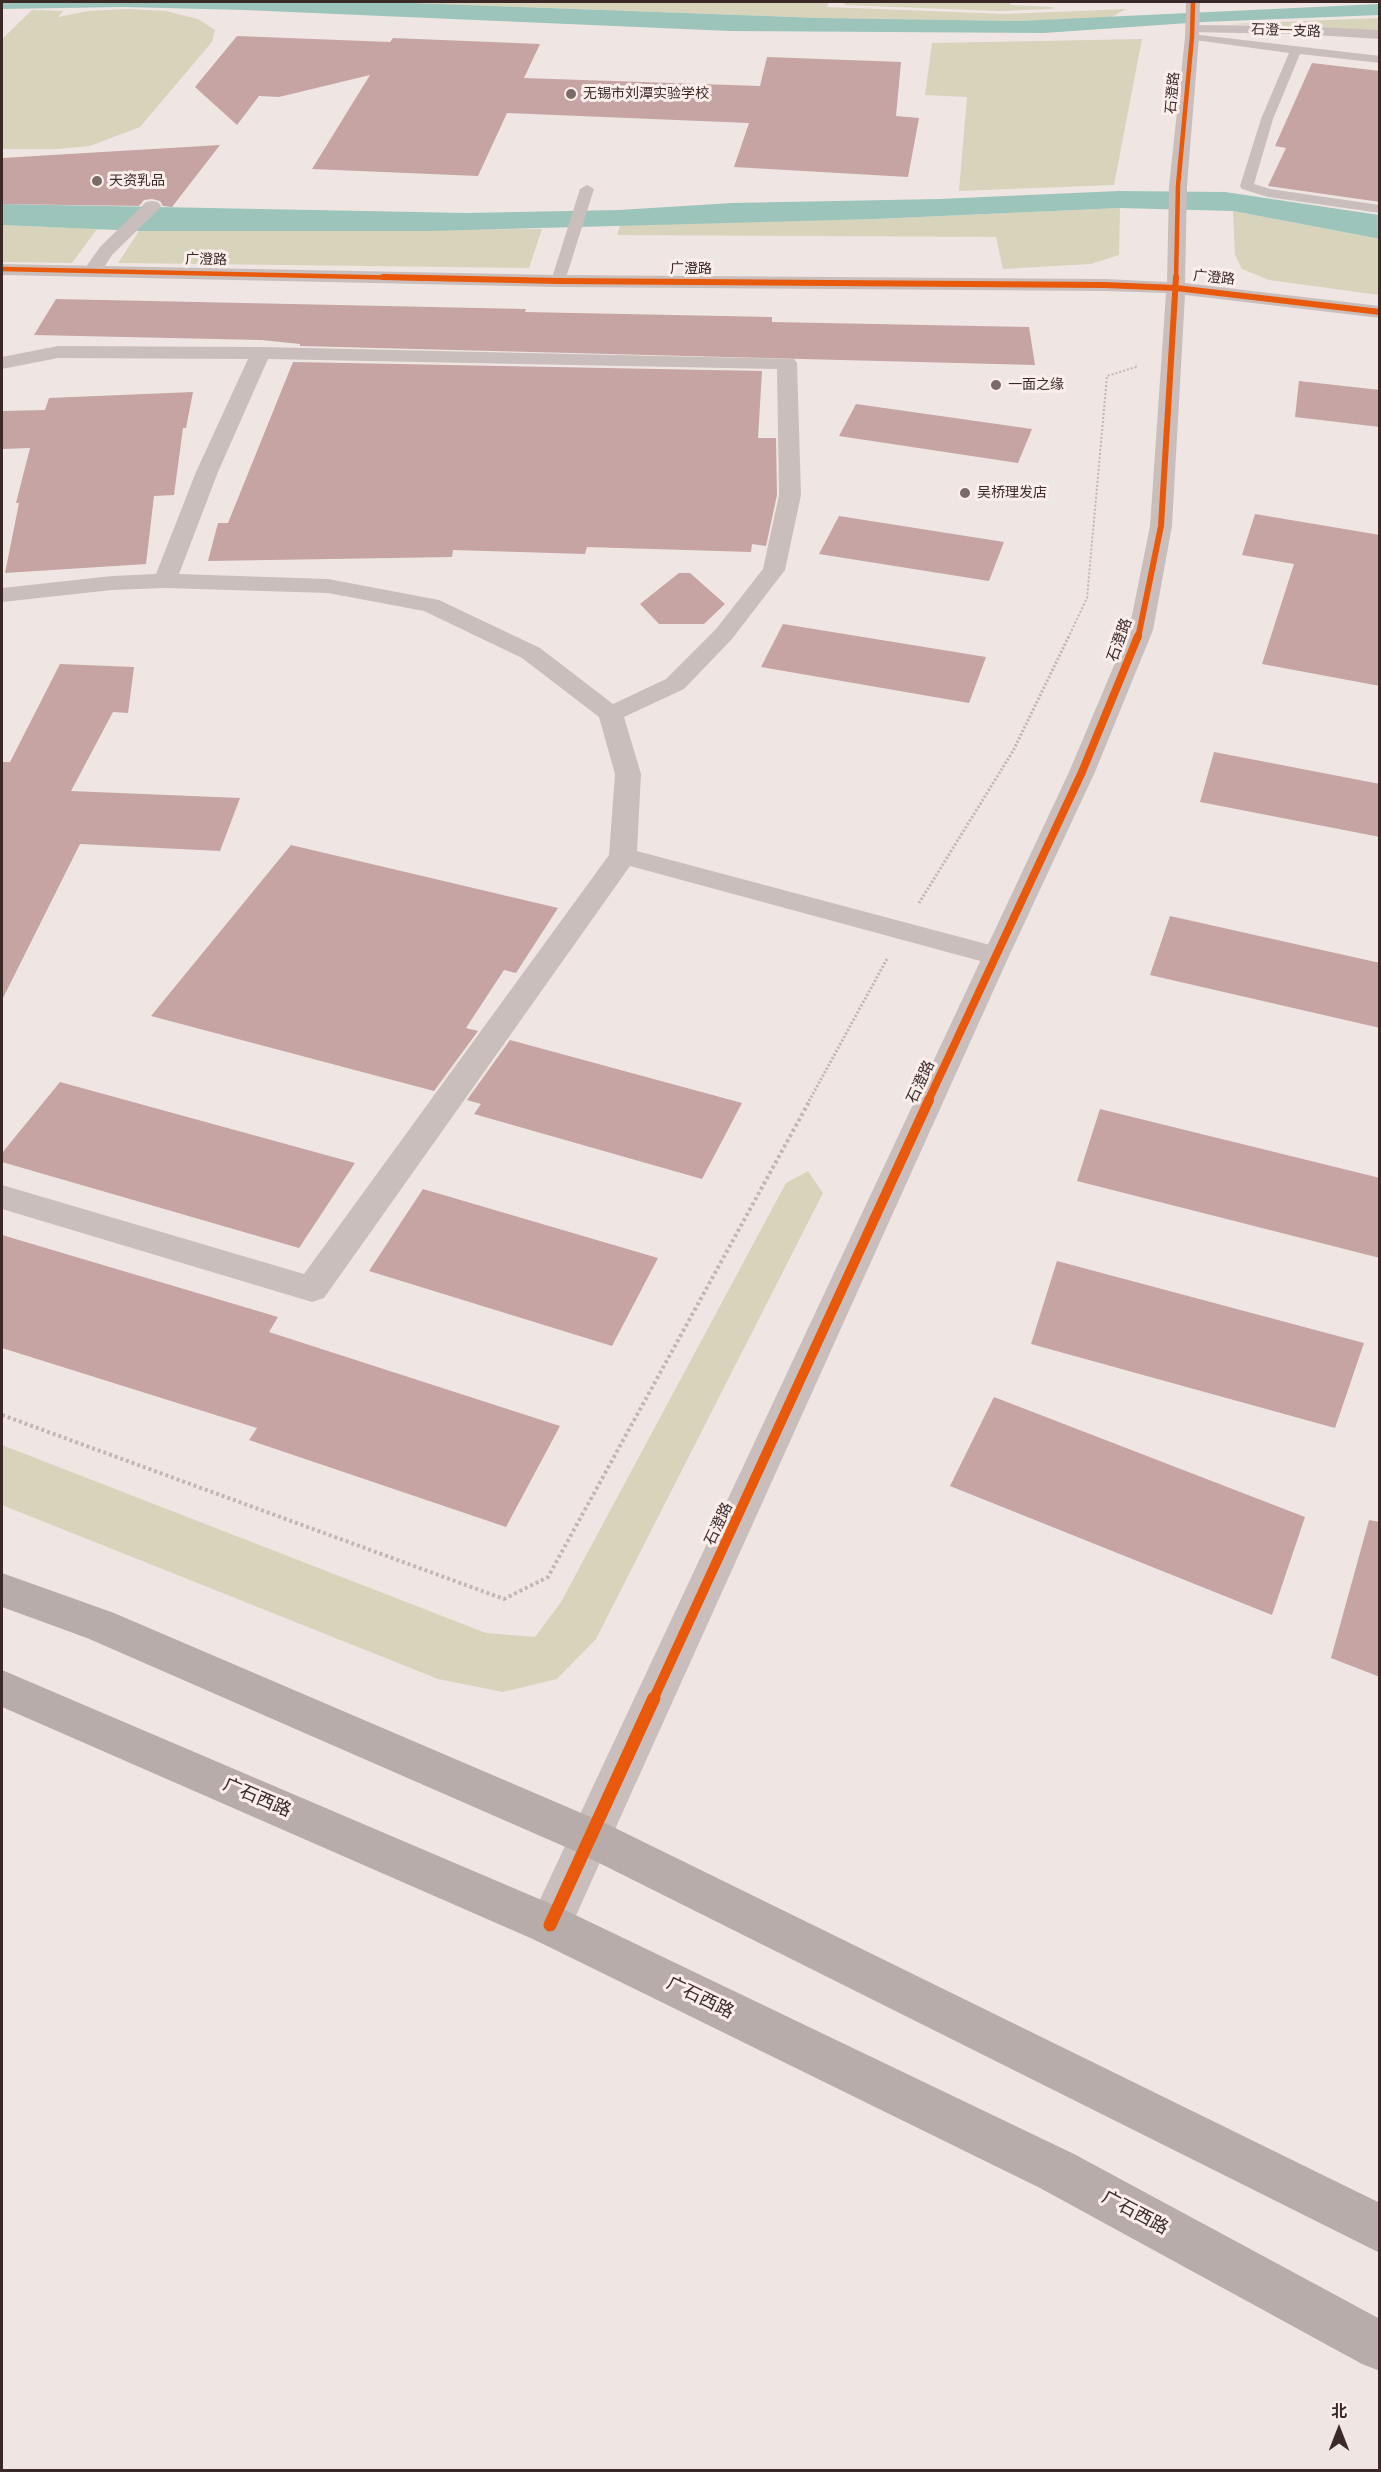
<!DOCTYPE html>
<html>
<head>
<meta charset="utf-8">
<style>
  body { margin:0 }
  #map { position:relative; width:1381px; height:2472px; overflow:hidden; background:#efe6e3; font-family:"Fira Sans Condensed","Noto Sans SC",sans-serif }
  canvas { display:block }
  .frame { position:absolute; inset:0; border:3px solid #3b2928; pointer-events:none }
  .north { position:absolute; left:1309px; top:2400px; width:60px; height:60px; -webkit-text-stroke:4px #fcefeb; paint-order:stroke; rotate:0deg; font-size:16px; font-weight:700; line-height:24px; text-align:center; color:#3b2928 }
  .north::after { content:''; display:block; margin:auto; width:21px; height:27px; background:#3b2928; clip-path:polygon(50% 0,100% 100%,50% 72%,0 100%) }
</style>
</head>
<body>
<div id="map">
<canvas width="1381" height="2472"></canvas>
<div class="frame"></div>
<div class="north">北</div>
</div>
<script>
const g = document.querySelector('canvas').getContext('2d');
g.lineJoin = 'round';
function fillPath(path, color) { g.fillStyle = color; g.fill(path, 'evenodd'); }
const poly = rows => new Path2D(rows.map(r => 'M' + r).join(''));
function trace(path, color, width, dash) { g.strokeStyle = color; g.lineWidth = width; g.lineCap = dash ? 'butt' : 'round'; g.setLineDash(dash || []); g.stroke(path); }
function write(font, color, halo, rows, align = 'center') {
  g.font = font + ' "Fira Sans Condensed","Noto Sans SC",sans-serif'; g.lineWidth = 6; g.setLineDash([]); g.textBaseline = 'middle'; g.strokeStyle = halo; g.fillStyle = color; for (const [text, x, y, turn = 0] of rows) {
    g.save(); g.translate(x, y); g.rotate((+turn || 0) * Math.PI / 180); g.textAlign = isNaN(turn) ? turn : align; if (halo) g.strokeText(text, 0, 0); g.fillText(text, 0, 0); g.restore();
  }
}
fillPath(poly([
  [384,2,829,2,827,7,1005,14,1126,9,1110,18,1019,21,821,18],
  [846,2,1010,2,1010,5,1053,7,1052,9,999,11,844,5],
  [126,9,166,11,198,19,215,30,212,42,140,127,90,146,57,149,2,149,2,39,32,10,63,11,58,17,88,11],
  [1379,18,1380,30,1229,24],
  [1142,39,1114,185,959,191,967,97,925,95,932,43],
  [1120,208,1119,255,1091,264,1003,269,996,237,617,235,620,225,875,219],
  [1233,211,1379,239,1379,295,1269,280,1242,269,1235,255],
  [2,225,97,229,72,263,2,262],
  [542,229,529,268,118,263,139,231],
  [808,1171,823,1193,596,1639,557,1679,503,1692,438,1679,2,1505,2,1445,486,1633,535,1637,561,1602,786,1183]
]), '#d7d4bb');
fillPath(poly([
  [2,2,384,2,821,18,1019,21,1379,4,1380,15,1203,22,1044,33,730,31,244,10,123,7,2,9],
  [1119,191,1225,192,1379,215,1380,239,1233,211,1120,208,875,219,429,231,139,231,2,225,2,204,467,213,619,210,732,203,939,199]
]), '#9cc4ba');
fillPath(poly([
  [237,36,390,42,393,38,540,44,524,78,760,86,767,57,901,62,896,116,919,118,908,177,734,167,749,123,507,113,478,176,312,169,370,75,279,97,259,96,237,125,195,87],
  [1312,63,1380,71,1380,202,1268,186,1286,148,1275,146],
  [220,145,172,207,163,206,160,201,152,199,144,200,139,206,2,204,2,158],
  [56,299,526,309,525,312,772,317,772,322,1029,327,1035,365,300,346,300,344,261,340,34,335],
  [293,362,762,371,758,438,776,438,777,495,766,546,752,544,751,552,587,547,585,554,453,550,452,557,208,561,218,523,228,523],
  [1299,381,1380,390,1380,427,1295,417],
  [193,392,186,428,183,428,174,495,154,496,146,564,5,573,19,503,16,503,30,448,2,449,2,411,45,410,49,398],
  [856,404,1032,429,1018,463,839,436],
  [1255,514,1380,535,1380,686,1262,664,1294,564,1242,555],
  [839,516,1004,542,989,581,819,554],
  [679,573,690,573,725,604,704,624,659,624,640,604],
  [783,624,986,657,969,703,761,667],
  [60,664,134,667,128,713,113,712,71,791,240,798,220,851,80,844,2,1000,2,762,10,762],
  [1214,752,1380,784,1380,837,1200,802],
  [291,845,558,908,516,973,504,970,466,1028,478,1031,434,1091,151,1016],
  [1170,916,1380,963,1380,1028,1150,975],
  [510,1040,742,1103,702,1179,474,1114,481,1104,467,1100],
  [60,1082,355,1163,299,1248,2,1162,2,1153],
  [1100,1109,1380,1178,1380,1258,1077,1181],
  [423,1189,658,1258,612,1346,369,1271],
  [2,1235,278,1317,269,1332,560,1426,506,1527,249,1440,257,1428,2,1348],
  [1057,1261,1364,1343,1335,1428,1031,1344],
  [994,1397,1305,1517,1272,1615,950,1486],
  [1369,1520,1380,1522,1380,1677,1331,1658]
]), '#c5a4a3');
trace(poly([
  [1068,638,1087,598,1107,376,1136,367,1136,364]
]), '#c2b6b3', 2, [2, 2]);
trace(poly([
  [919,903,1013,751,1069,636],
  [809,1101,887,959]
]), '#c2b6b3', 3, [2, 2]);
trace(poly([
  [2,1415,504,1599,548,1577,810,1100]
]), '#c2b6b3', 4, [3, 3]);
fillPath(poly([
  [1192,34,1380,56,1380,63,1300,54,1273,119,1254,184,1270,189,1380,205,1380,213,1268,197,1242,189,1240,186,1261,119,1289,53,1188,39,1188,35,1192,34],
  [587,185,594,189,565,281,558,285,553,284,551,281,580,189,587,185]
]), '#c9bebb');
fillPath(poly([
  [1192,25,1297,26,1380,30,1380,39,1297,34,1187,32,1185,29,1187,26,1192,25],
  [152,201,158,202,161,206,158,210,112,255,99,275,85,275,83,271,100,247,146,202,152,201],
  [58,346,261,347,794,359,797,363,801,495,785,570,732,639,684,689,624,717,641,774,637,851,1005,949,1009,956,1005,963,995,965,630,866,324,1298,312,1302,2,1209,2,1185,304,1274,609,855,615,774,599,717,522,658,424,611,328,593,165,588,112,590,2,602,2,588,112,576,156,574,196,472,248,359,58,358,2,369,2,357,58,346],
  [268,359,777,369,779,495,763,569,716,629,666,679,613,704,540,648,439,600,328,579,179,574,218,472,268,359]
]), '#c9bebb');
fillPath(poly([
  [1186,2,1200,2,1199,37,1187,186,1185,283,1380,306,1380,318,1185,295,1172,526,1153,630,1095,772,1009,956,565,1940,550,1947,535,1940,528,1925,535,1910,1069,772,1129,630,1150,526,1166,293,1105,291,558,287,2,275,2,264,558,275,1105,279,1167,282,1169,186,1185,37,1186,2]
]), '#c9bebb');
fillPath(poly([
  [2,1573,114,1613,607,1824,1380,2203,1380,2253,577,1852,87,1638,2,1607,2,1573],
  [2,1670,565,1910,1074,2154,1380,2319,1380,2371,1362,2364,1040,2188,535,1940,2,1707,2,1670]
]), '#b8acaa');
trace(poly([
  [2,269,453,279],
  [1176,279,1178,186,1192,37,1193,2]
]), '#e8590c', 4.5);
trace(poly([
  [383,277,558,281,1105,285,1176,288,1380,312],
  [1138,638,1161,526,1176,277]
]), '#e8590c', 6);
trace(poly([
  [928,1101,1082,772,1138,636]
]), '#e8590c', 8);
trace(poly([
  [653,1700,929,1100]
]), '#e8590c', 10);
trace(poly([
  [550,1925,654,1698]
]), '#e8590c', 13);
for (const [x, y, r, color] of [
  [571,94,6,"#7a6b69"],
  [97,181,6,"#7a6b69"],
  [996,385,6,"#7a6b69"],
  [965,493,6,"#7a6b69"]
]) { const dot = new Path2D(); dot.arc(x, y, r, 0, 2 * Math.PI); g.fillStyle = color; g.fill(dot); trace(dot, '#fcefeb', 2); }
write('14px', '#3b2928', '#fcefeb', [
  ["石澄一支路",1286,31,2],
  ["石澄路",1173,93,-85],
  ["广澄路",206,260,1],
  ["广澄路",691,269],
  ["广澄路",1214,278,6]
]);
write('14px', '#3b2928', '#fcefeb', [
  ["无锡市刘潭实验学校",583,94],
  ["天资乳品",109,181],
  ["一面之缘",1008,385],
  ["吴桥理发店",977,493]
], 'left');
write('15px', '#3b2928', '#fcefeb', [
  ["石澄路",1120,640,-70],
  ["石澄路",921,1082,-65],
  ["石澄路",719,1524,-65]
]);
write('18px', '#3b2928', '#fcefeb', [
  ["广石西路",257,1798,23],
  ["广石西路",700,1998,26],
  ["广石西路",1135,2213,28]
]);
</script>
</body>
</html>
